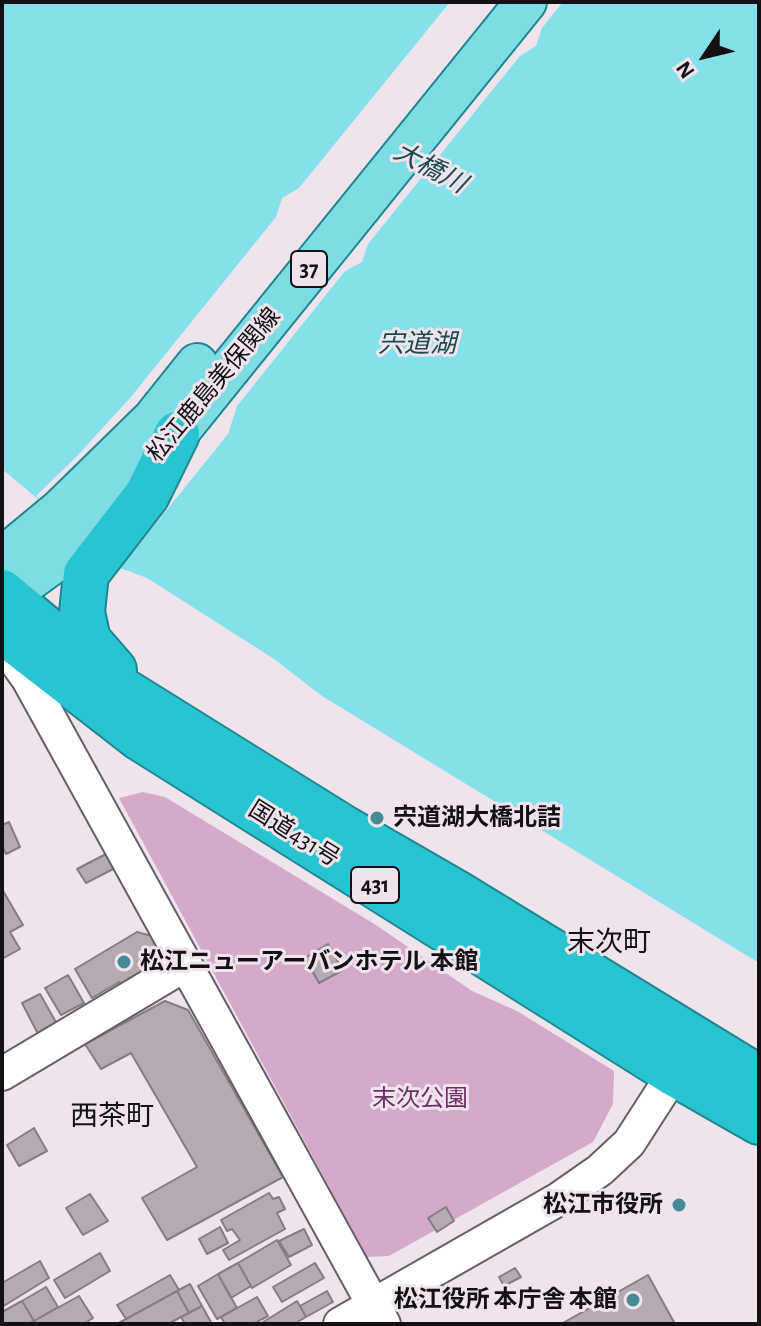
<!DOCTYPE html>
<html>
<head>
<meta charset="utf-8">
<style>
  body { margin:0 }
  #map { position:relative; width:761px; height:1326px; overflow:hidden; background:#eee5ec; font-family:"Alegreya Sans",sans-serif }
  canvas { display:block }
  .frame { position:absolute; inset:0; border:4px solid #141013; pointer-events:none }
  .north { position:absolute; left:665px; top:16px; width:80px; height:80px; -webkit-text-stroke:6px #eee5ec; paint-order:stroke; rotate:235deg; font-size:22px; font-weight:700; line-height:32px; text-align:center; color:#141013 }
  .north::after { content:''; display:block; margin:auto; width:28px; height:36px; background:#141013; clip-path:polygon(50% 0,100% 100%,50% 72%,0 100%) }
</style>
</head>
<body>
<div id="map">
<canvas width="761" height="1326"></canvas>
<div class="frame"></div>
<div class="north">N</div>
</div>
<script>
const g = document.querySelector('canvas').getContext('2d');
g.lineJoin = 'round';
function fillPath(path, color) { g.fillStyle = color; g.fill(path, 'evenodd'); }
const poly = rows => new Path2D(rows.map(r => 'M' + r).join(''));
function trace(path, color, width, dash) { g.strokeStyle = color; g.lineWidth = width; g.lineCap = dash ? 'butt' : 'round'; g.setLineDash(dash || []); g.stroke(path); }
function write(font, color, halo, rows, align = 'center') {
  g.font = font + ' "Alegreya Sans","Noto Sans JP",sans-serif'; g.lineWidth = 6; g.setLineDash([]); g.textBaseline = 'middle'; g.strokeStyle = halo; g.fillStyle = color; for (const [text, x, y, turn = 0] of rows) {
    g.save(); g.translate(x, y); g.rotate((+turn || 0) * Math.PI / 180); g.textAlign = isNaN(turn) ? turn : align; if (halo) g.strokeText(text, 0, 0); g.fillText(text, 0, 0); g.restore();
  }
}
fillPath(poly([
  [143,792,165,797,376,925,472,991,517,1011,614,1071,613,1104,593,1142,389,1256,367,1257,119,798]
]), '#d3aaca');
fillPath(poly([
  [2,2,759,2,759,963,322,696,274,659,147,578,120,568,2,469]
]), '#85e0ea');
fillPath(poly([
  [450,2,563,2,542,28,536,46,520,56,368,244,362,262,345,271,237,406,228,434,120,568,36,496,78,455,130,398,276,217,282,198,299,188]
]), '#eee5ec');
const building = poly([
  [9,822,20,847,6,854,2,846,2,825,9,822],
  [106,854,115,868,86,883,77,869,106,854],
  [2,889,23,925,10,932,20,949,2,959,2,889],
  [137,932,152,936,163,956,160,971,124,991,119,982,92,998,75,969,137,932],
  [328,944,343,970,319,983,305,958,328,944],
  [68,975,84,1003,61,1015,45,988,68,975],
  [40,994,57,1024,38,1034,22,1003,40,994],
  [165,1001,188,1010,283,1177,167,1240,142,1198,197,1167,131,1053,101,1069,85,1044,165,1001],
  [34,1128,47,1151,19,1166,7,1145,34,1128],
  [269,1193,273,1199,279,1197,285,1209,277,1213,285,1229,229,1260,223,1250,240,1240,232,1229,227,1231,221,1220,269,1193],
  [90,1194,108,1221,83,1235,66,1208,90,1194],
  [446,1207,454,1221,437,1232,428,1218,446,1207],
  [220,1227,228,1243,207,1254,199,1239,220,1227],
  [304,1229,312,1245,289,1257,279,1241,304,1229],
  [277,1240,291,1265,252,1288,238,1263,277,1240],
  [100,1253,110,1271,65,1298,54,1280,100,1253],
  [40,1261,49,1278,2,1307,2,1283,40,1261],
  [238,1263,251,1286,231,1298,218,1274,238,1263],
  [315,1263,324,1278,282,1302,273,1287,315,1263],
  [515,1268,521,1277,504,1286,499,1277,515,1268],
  [218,1274,237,1308,217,1319,198,1286,218,1274],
  [170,1275,179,1290,126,1319,117,1305,170,1275],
  [648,1275,675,1324,561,1324,648,1275],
  [190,1284,202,1306,189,1313,177,1291,190,1284],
  [46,1287,58,1307,34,1321,22,1301,46,1287],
  [177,1291,189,1313,181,1317,168,1324,117,1324,177,1291],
  [327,1291,333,1302,306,1317,300,1306,327,1291],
  [79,1296,93,1318,84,1324,36,1324,34,1321,79,1296],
  [257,1297,268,1316,253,1324,225,1324,221,1317,257,1297],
  [22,1301,34,1321,28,1324,2,1324,2,1312,22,1301],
  [297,1301,306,1317,294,1324,260,1324,297,1301],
  [202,1306,212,1324,185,1324,181,1317,202,1306]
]);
fillPath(building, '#b4abb2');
trace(building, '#857d83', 2);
const minor = poly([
  [2,643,28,679,384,1324],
  [2,1074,185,965],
  [340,1324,557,1200,600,1170,629,1143,685,1056]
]);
const major = poly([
  [2,558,60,510,153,419,197,364],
  [2,600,53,563,177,434,526,2]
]);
const highway = poly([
  [2,592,108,681,344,828,455,892,759,1078],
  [2,631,140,738,675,1074,759,1122],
  [114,670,88,640,82,612,86,574,147,495,177,434]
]);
trace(minor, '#665e64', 36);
trace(major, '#21858f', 44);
trace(highway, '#21858f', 48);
trace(minor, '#fff', 32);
trace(major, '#7edce4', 40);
trace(highway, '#28c4d2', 44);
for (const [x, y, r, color] of [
  [377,818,8,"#448b93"],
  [124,962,8,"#448b93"],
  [679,1205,8,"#448b93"],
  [633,1300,8,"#448b93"]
]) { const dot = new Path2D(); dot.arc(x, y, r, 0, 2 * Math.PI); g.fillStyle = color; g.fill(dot); trace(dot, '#eee5ec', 3); }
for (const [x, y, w] of [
  [309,269,36],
  [375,885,48]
]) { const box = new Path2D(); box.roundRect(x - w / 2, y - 18, w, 36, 6); g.fillStyle = '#eee5ec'; g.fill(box); trace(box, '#141013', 2); }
write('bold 22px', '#141013', null, [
  ["37",309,269],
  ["431",375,885]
]);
write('24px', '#141013', '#eee5ec', [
  ["松江鹿島美保関線",214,385,-50],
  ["国道431号",294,834,32]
]);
write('bold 24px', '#141013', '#eee5ec', [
  ["宍道湖大橋北詰",393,818],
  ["松江ニューアーバンホテル 本館",140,962],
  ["松江市役所",663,1205,"right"],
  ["松江役所 本庁舎 本館",617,1300,"right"]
], 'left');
write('24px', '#6f2e65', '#eee5ec', [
  ["末次公園",420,1099]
]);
write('italic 26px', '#1d484c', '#eee5ec', [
  ["大橋川",430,168,28],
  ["宍道湖",417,344]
]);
write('28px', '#141013', '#eee5ec', [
  ["末次町",609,943],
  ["西茶町",112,1117]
]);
</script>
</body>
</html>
